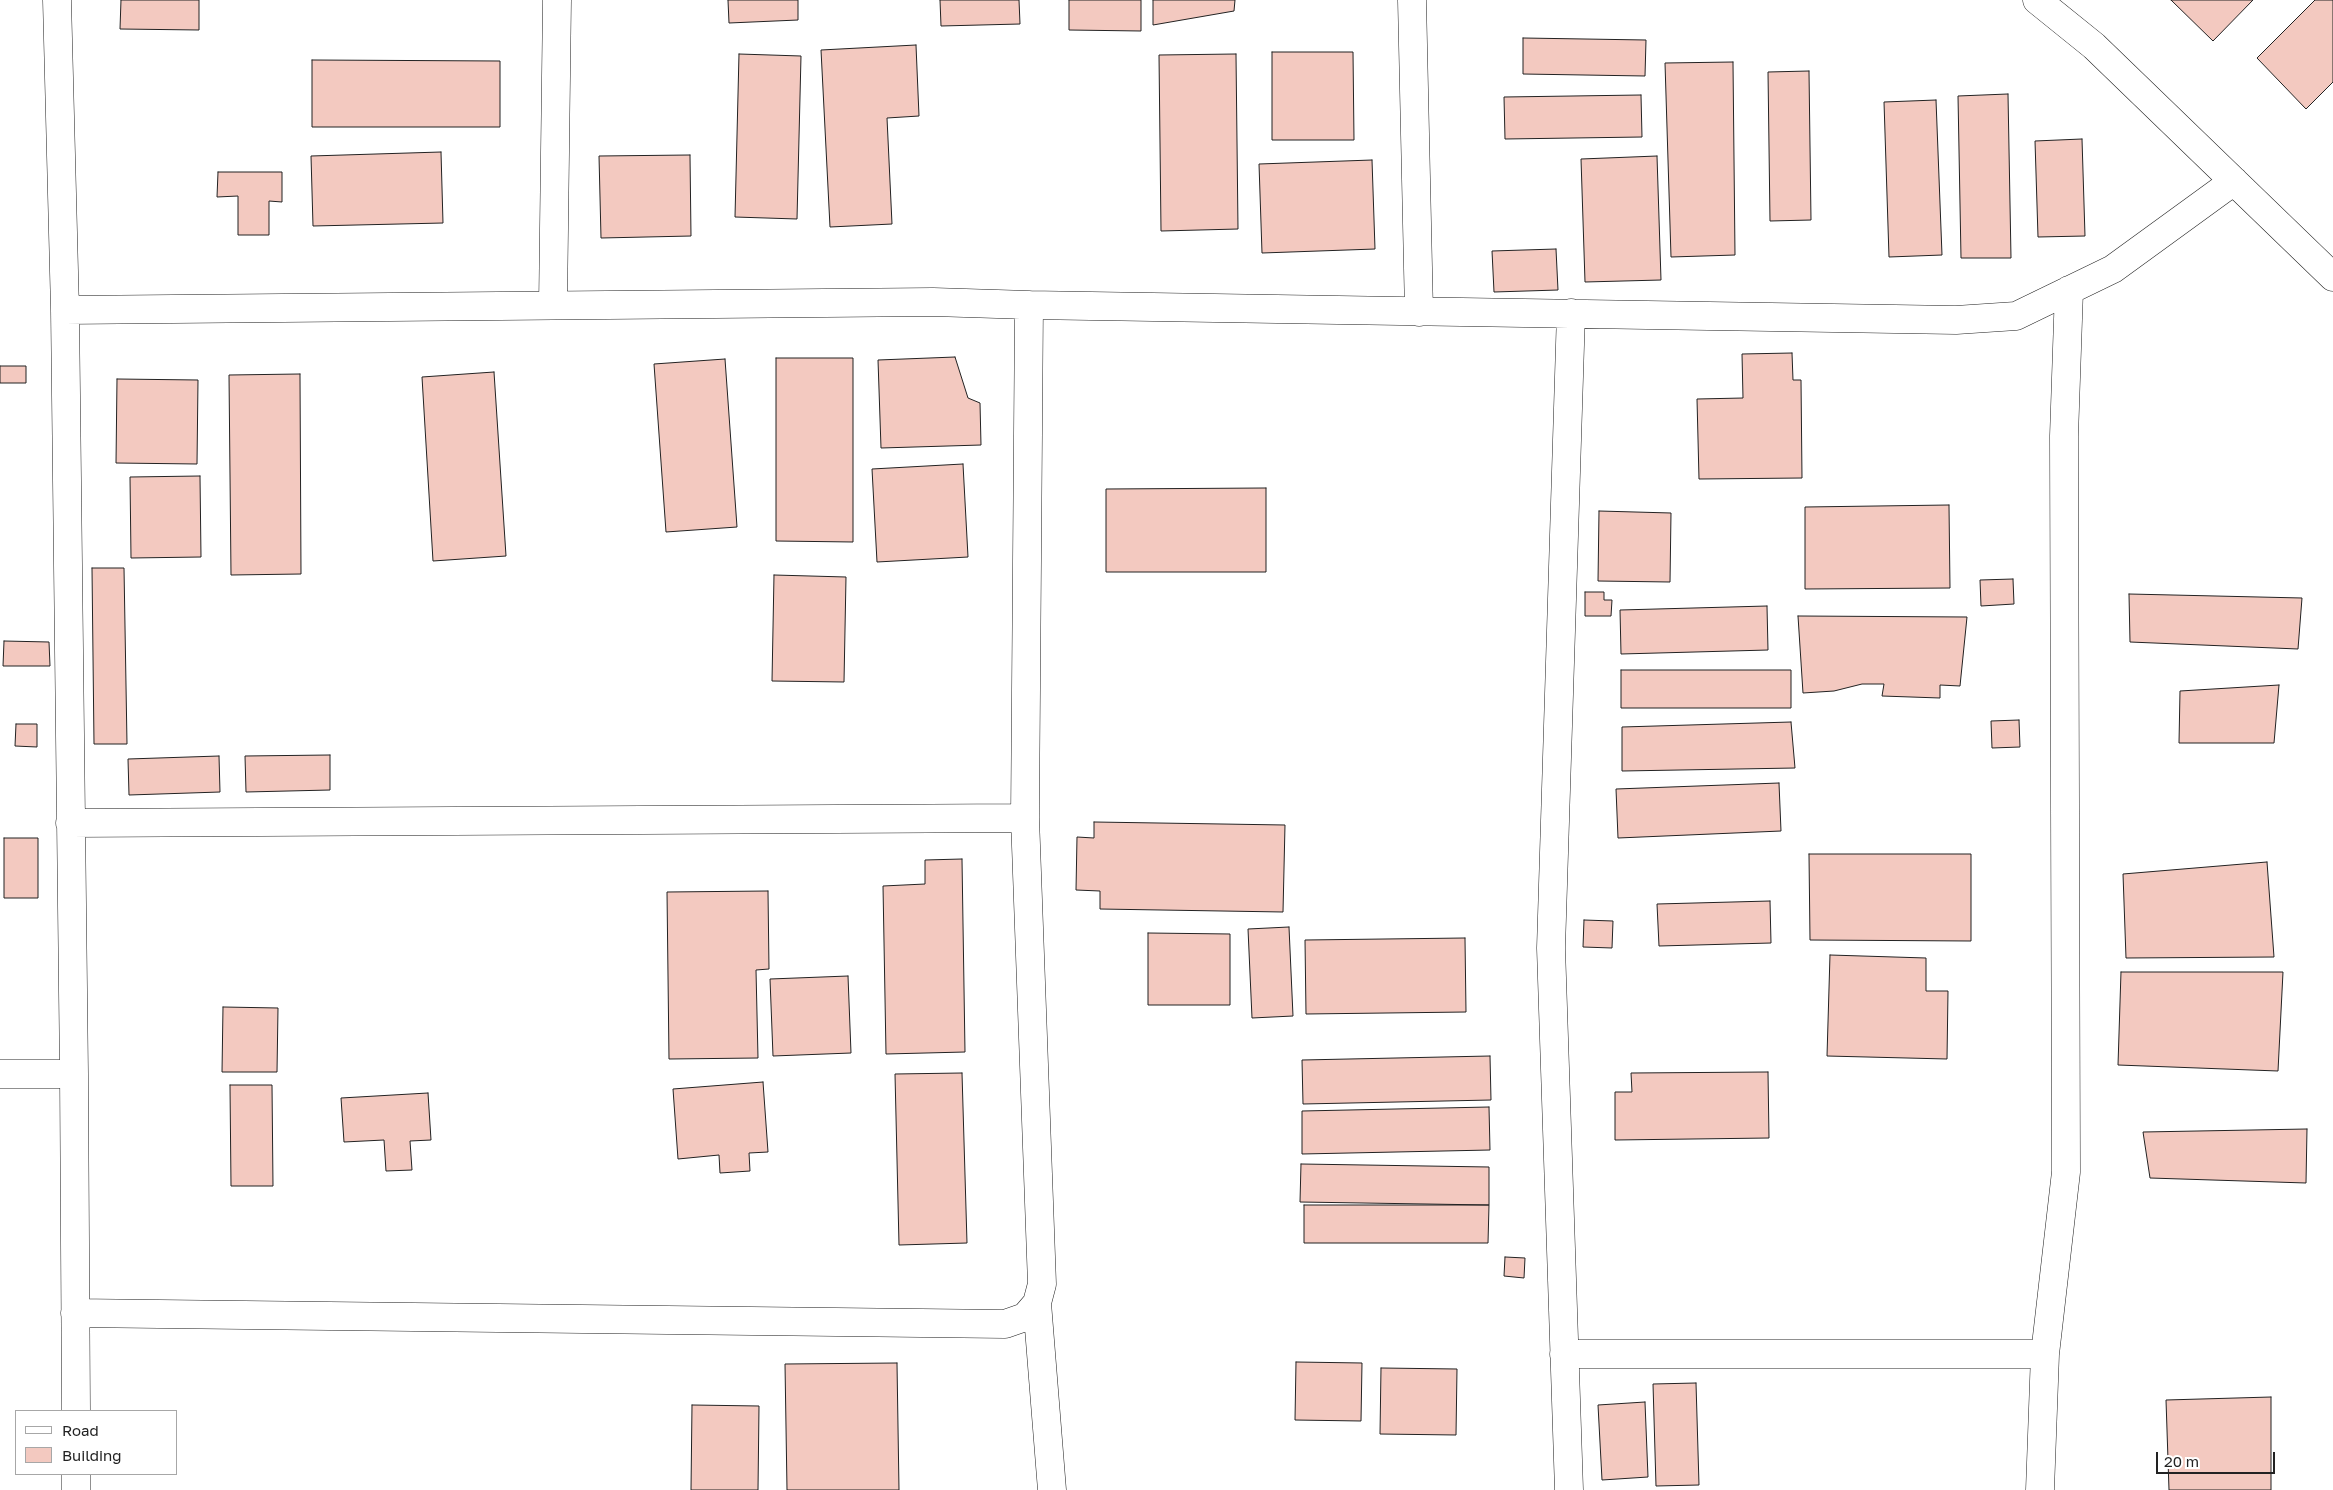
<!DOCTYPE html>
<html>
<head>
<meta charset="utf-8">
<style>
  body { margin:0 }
  #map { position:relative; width:2333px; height:1490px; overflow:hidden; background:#fff; font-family:"Golos Text",sans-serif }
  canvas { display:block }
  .legend { position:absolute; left:15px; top:1410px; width:162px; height:65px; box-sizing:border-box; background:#fff; border:1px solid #a7a7a7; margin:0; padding:6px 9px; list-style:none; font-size:15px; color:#222 }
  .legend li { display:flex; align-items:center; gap:10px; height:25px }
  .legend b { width:25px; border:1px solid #a7a7a7 }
  .scale { position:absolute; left:2156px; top:1452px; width:119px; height:22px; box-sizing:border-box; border:2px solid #222; border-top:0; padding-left:6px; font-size:15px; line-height:18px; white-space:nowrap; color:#222; -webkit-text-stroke:4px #fff; paint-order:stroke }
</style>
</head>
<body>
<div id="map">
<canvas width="2333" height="1490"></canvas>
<ul class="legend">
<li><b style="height:6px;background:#fff"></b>Road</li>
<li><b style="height:14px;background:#f3c9c0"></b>Building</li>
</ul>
<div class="scale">20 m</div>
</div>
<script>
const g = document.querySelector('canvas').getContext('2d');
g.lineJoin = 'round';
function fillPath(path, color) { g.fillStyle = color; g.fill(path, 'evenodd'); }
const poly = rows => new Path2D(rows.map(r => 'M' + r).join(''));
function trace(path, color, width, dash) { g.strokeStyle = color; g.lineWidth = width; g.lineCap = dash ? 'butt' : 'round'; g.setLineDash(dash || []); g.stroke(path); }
const building = poly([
  [121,0,199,0,199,30,120,29,121,0],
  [728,0,798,0,798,20,729,23,728,0],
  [940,0,1019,0,1020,24,941,26,940,0],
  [1069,0,1141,0,1141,31,1069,30,1069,0],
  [1153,0,1235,0,1234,11,1153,25,1153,0],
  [2171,0,2253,0,2213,41,2171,0],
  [2315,0,2333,0,2333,82,2306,109,2257,58,2315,0],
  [1523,38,1646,40,1645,76,1523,74,1523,38],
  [916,45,919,116,887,118,892,224,830,227,821,50,916,45],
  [1272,52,1353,52,1354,140,1272,140,1272,52],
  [739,54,801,56,797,219,735,217,739,54],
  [1236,54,1238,229,1161,231,1159,55,1236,54],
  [312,60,500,61,500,127,312,127,312,60],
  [1733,62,1735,255,1671,257,1665,63,1733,62],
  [1809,71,1811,220,1770,221,1768,72,1809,71],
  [2008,94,2011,258,1961,258,1958,96,2008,94],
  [1641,95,1642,137,1505,139,1504,97,1641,95],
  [1936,100,1942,255,1889,257,1884,102,1936,100],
  [2082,139,2085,236,2038,237,2035,141,2082,139],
  [441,152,443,223,313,226,311,156,441,152],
  [690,155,691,236,601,238,599,156,690,155],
  [1657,156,1661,280,1585,282,1581,159,1657,156],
  [1372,160,1375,249,1262,253,1259,164,1372,160],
  [218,172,282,172,282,202,269,201,269,235,238,235,238,196,217,197,218,172],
  [1556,249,1558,290,1494,292,1492,251,1556,249],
  [1792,353,1793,380,1801,380,1802,478,1699,479,1697,399,1743,398,1742,354,1792,353],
  [955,357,968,398,980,403,981,445,881,448,878,360,955,357],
  [776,358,853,358,853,542,776,541,776,358],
  [725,359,737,527,666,532,654,364,725,359],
  [0,366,26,366,26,383,0,383,0,366],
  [494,372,506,556,433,561,422,377,494,372],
  [300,374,301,574,231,575,229,375,300,374],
  [117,379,198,380,197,464,116,463,117,379],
  [963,464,968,557,877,562,872,469,963,464],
  [200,476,201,557,131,558,130,477,200,476],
  [1266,488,1266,572,1106,572,1106,489,1266,488],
  [1949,505,1950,588,1805,589,1805,507,1949,505],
  [1599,511,1671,513,1670,582,1598,581,1599,511],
  [92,568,124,568,127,744,94,744,92,568],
  [774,575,846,577,844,682,772,681,774,575],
  [2013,579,2014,604,1981,606,1980,580,2013,579],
  [1585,592,1604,592,1604,600,1612,600,1611,616,1585,616,1585,592],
  [2129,594,2302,598,2298,649,2130,642,2129,594],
  [1767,606,1768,650,1621,654,1620,610,1767,606],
  [1798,616,1967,617,1960,686,1940,685,1940,698,1882,696,1884,684,1862,684,1834,691,1803,693,1798,616],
  [4,641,49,642,50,666,3,666,4,641],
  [1621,670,1791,670,1791,708,1621,708,1621,670],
  [2279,685,2274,743,2179,743,2180,691,2279,685],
  [2019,720,2020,747,1992,748,1991,721,2019,720],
  [1791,722,1795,768,1622,771,1622,727,1791,722],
  [16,724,37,724,37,747,15,746,16,724],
  [330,755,330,790,246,792,245,756,330,755],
  [219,756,220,792,129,795,128,759,219,756],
  [1779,783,1781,831,1618,838,1616,789,1779,783],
  [1094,822,1285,825,1283,912,1100,909,1100,891,1076,890,1077,837,1094,838,1094,822],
  [4,838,38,838,38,898,4,898,4,838],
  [1809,854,1971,854,1971,941,1810,940,1809,854],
  [962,859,965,1052,886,1054,883,886,925,884,925,860,962,859],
  [2267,862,2274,957,2126,958,2123,874,2267,862],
  [768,891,769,969,756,970,758,1058,669,1059,667,892,768,891],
  [1770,901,1771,943,1659,946,1657,904,1770,901],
  [1584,920,1613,921,1612,948,1583,947,1584,920],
  [1289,927,1293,1016,1252,1018,1248,929,1289,927],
  [1148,933,1230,934,1230,1005,1148,1005,1148,933],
  [1465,938,1466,1012,1306,1014,1305,940,1465,938],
  [1830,955,1926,958,1926,991,1948,991,1947,1059,1827,1056,1830,955],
  [2121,972,2283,972,2278,1071,2118,1065,2121,972],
  [848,976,851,1053,773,1056,770,979,848,976],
  [223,1007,278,1008,277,1072,222,1072,223,1007],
  [1490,1056,1491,1100,1303,1104,1302,1060,1490,1056],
  [1768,1072,1769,1138,1615,1140,1615,1092,1632,1092,1631,1073,1768,1072],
  [962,1073,967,1243,899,1245,895,1074,962,1073],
  [763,1082,768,1152,749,1153,750,1171,720,1173,719,1155,678,1159,673,1089,763,1082],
  [230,1085,272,1085,273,1186,231,1186,230,1085],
  [428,1093,431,1140,410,1141,412,1170,386,1171,384,1140,344,1142,341,1098,428,1093],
  [1489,1107,1490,1150,1302,1154,1302,1111,1489,1107],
  [2307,1129,2306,1183,2150,1178,2143,1132,2307,1129],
  [1301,1164,1489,1167,1489,1205,1300,1202,1301,1164],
  [1304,1205,1489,1205,1488,1243,1304,1243,1304,1205],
  [1505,1257,1525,1258,1524,1278,1504,1276,1505,1257],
  [1296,1362,1362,1363,1361,1421,1295,1420,1296,1362],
  [897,1363,899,1490,787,1490,785,1364,897,1363],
  [1381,1368,1457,1369,1456,1435,1380,1434,1381,1368],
  [1696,1383,1699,1485,1656,1486,1653,1384,1696,1383],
  [2271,1397,2271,1490,2169,1490,2166,1400,2271,1397],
  [1645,1402,1648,1477,1602,1480,1598,1405,1645,1402],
  [692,1405,759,1406,758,1490,691,1490,692,1405]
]);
fillPath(building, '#f3c9c0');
trace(building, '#222', 1);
const minor = poly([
  [57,0,65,310,74,1074,76,1411],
  [1412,0,1419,312],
  [2037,0,2094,46,2333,277],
  [553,305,557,0],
  [1029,305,1956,320,2016,316,2113,269,2234,181],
  [65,310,933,302,1029,305,1025,818],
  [70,823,1025,818,1042,1284,1037,1303,1025,1317,1005,1324,75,1313],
  [0,1074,74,1074],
  [1037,1303,1052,1490],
  [1564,1354,2045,1354],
  [76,1474,76,1490],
  [1569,1490,1551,948,1571,313],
  [2040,1490,2045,1354,2066,1172,2064,436,2069,290]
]);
trace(minor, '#222', 29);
trace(minor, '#fff', 28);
</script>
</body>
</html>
